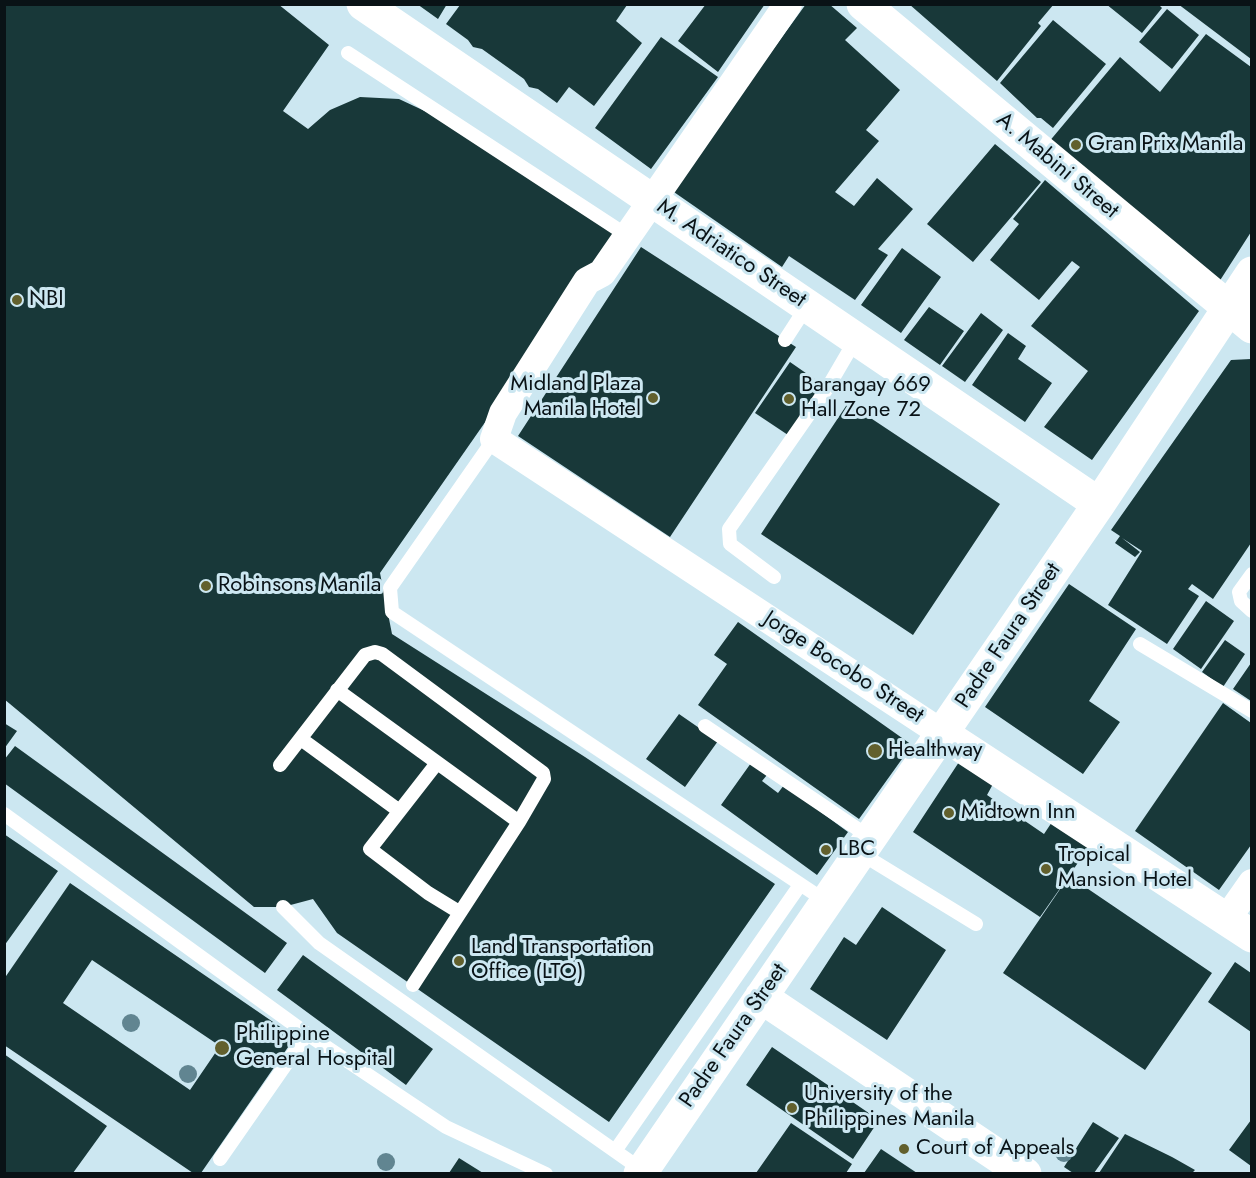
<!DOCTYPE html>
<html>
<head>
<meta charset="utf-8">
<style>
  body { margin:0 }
  #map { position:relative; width:1256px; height:1178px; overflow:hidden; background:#cce7f1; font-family:Jost,sans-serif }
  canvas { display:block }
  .frame { position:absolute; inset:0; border:6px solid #091216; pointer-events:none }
</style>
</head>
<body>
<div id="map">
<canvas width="1256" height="1178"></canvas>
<div class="frame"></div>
</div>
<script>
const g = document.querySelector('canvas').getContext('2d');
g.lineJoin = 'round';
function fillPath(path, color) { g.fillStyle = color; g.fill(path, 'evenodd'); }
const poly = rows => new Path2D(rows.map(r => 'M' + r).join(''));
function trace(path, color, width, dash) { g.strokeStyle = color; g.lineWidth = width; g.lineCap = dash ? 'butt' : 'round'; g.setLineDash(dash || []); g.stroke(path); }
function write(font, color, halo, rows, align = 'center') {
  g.font = font + ' Jost,sans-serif'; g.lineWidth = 6; g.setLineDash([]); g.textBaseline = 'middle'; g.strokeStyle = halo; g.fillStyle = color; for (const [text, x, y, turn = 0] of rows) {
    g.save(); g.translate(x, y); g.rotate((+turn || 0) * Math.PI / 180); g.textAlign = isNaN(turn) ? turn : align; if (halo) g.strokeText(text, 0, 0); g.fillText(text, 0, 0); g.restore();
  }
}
fillPath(poly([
  [4,4,278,4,329,45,283,111,308,129,330,110,360,97,399,99,429,113,617,233,380,573,392,634,585,757,775,884,609,1122,337,933,313,899,283,907,254,907,4,699],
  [417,4,447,4,438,19],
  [706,4,765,4,718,72,678,41],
  [806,4,829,4,857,28,845,40,900,90,866,130,879,141,835,192,854,206,877,178,913,209,878,249,888,255,855,300,789,256,782,267,671,190],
  [909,4,1054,4,1038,23,1041,26,997,81],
  [1106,4,1158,4,1162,8,1142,33],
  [1178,4,1251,4,1251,59],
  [460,5,627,5,616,21,642,43,594,106,569,87,557,103,538,89,529,87,524,79,482,49,473,47,468,40,446,24],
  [1167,9,1199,35,1172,69,1139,42],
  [1053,20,1106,64,1053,128,1041,118,1037,118,1000,83],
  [1206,34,1251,67,1251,232,1219,282,1048,143,1120,57,1160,92],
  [661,37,718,77,651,169,595,128],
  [995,144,1041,182,973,262,927,224],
  [1045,180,1199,311,1092,460,1044,427,1088,371,1031,326,1080,267,1072,261,1039,300,990,260,1019,224,1013,219],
  [641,247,796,347,670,537,518,436],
  [902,248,941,277,901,333,861,305],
  [929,307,964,331,940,365,904,340],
  [981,313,1003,330,965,382,942,366],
  [1008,333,1026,346,1018,359,1052,383,1025,422,972,385],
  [1251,359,1251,543,1213,599,1192,584,1188,589,1199,596,1167,644,1108,605,1142,551,1122,538,1140,552,1135,557,1115,543,1120,536,1111,530,1231,360],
  [790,362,823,385,788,435,755,413],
  [848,403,1000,504,913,635,761,534],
  [1069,584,1136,629,1089,701,1120,722,1083,774,985,707],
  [1206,601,1234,621,1201,669,1173,649],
  [738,622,912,745,859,819,698,705,727,664,714,655],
  [1225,640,1245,654,1223,687,1202,672],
  [1251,663,1251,701,1233,689],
  [1223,703,1251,723,1251,845,1219,890,1135,831],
  [679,714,718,741,685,787,646,759],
  [4,723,17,731,4,749],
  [15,746,287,943,265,973,4,783,4,760],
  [959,762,993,784,987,795,1044,834,1052,822,1089,847,1040,917,913,832],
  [751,763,767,775,762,781,778,793,784,785,848,832,817,875,721,805],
  [4,834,58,871,4,946],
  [1069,876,1212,973,1145,1070,1003,973],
  [70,883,295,1037,201,1173,193,1173,4,1045,4,979],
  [92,960,220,1046,190,1090,63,1003],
  [882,907,946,950,887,1040,810,989,844,937,856,945],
  [303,955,433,1049,406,1085,277,990],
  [1235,962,1251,973,1251,1032,1208,1002],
  [772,1047,879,1120,853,1159,746,1085],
  [4,1054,107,1126,73,1173,4,1173],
  [1251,1120,1251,1166,1229,1150],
  [1093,1122,1119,1138,1094,1173,1073,1173,1064,1167],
  [791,1123,852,1164,846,1173,756,1173],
  [1125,1134,1172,1157,1195,1170,1192,1173,1099,1173],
  [881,1149,917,1173,864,1173],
  [459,1158,483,1173,449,1173]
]), '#183839');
trace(poly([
  [348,53,628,236],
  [785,340,807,306],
  [494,439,390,588,392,612,827,902],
  [1252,574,1239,592,1241,601,1252,611],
  [774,577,730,544,729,529,828,387,856,339],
  [1140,644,1252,711],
  [337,690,519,822],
  [705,726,871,838],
  [301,739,398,810],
  [437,763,370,849,428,893,459,912],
  [280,765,365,655,375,652,382,654,543,773,544,779,519,822,413,985],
  [4,814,307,1034,446,1127,546,1174],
  [860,853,976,924],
  [283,907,319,943,642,1170],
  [615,1151,800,885],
  [220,1159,307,1034]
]), '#fff', 14);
trace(poly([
  [494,439,943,734],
  [494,439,503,413,587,281,602,273,788,4],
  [1226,920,1252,883]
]), '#fff', 28);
trace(poly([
  [363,4,1099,504],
  [863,4,1252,327],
  [943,734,1252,936],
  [761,997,1025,1174],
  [640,1174,1099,504,1252,273]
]), '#fff', 33);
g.fillStyle = '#618591';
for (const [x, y] of [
  [131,1023],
  [188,1074],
  [1064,1153],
  [386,1162]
]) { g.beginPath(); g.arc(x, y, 9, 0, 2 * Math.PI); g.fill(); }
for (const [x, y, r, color] of [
  [1076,145,6,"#62602d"],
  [17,300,6,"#62602d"],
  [653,398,6,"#62602d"],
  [789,399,6,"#62602d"],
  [206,586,6,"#62602d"],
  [875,751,8,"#62602d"],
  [949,813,6,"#62602d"],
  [826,850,6,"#62602d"],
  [1046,869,6,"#62602d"],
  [459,961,6,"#62602d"],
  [222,1048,8,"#62602d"],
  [792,1108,6,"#62602d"],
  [904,1149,6,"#62602d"]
]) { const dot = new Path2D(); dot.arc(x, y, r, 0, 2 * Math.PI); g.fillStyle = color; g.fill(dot); trace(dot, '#cce7f1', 2); }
write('22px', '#091216', '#cce7f1', [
  ["Gran Prix Manila",1088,145],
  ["NBI",29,300],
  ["Midland Plaza",641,385,"right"],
  ["Manila Hotel",641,410,"right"],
  ["Barangay 669",801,386],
  ["Hall Zone 72",801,411],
  ["Robinsons Manila",218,586],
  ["Healthway",888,751],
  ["Midtown Inn",961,813],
  ["LBC",838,850],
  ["Tropical",1058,856],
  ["Mansion Hotel",1058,881],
  ["Land Transportation",471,948],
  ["Office (LTO)",471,973],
  ["Philippine",236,1035],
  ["General Hospital",236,1060],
  ["University of the",804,1095],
  ["Philippines Manila",804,1120],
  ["Court of Appeals",916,1149]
], 'left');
write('22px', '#091216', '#cce7f1', [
  ["A. Mabini Street",1057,166,40],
  ["M. Adriatico Street",731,254,34],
  ["Padre Faura Street",1009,636,-56],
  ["Jorge Bocobo Street",843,668,33],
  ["Padre Faura Street",734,1036,-55]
]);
</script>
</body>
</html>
